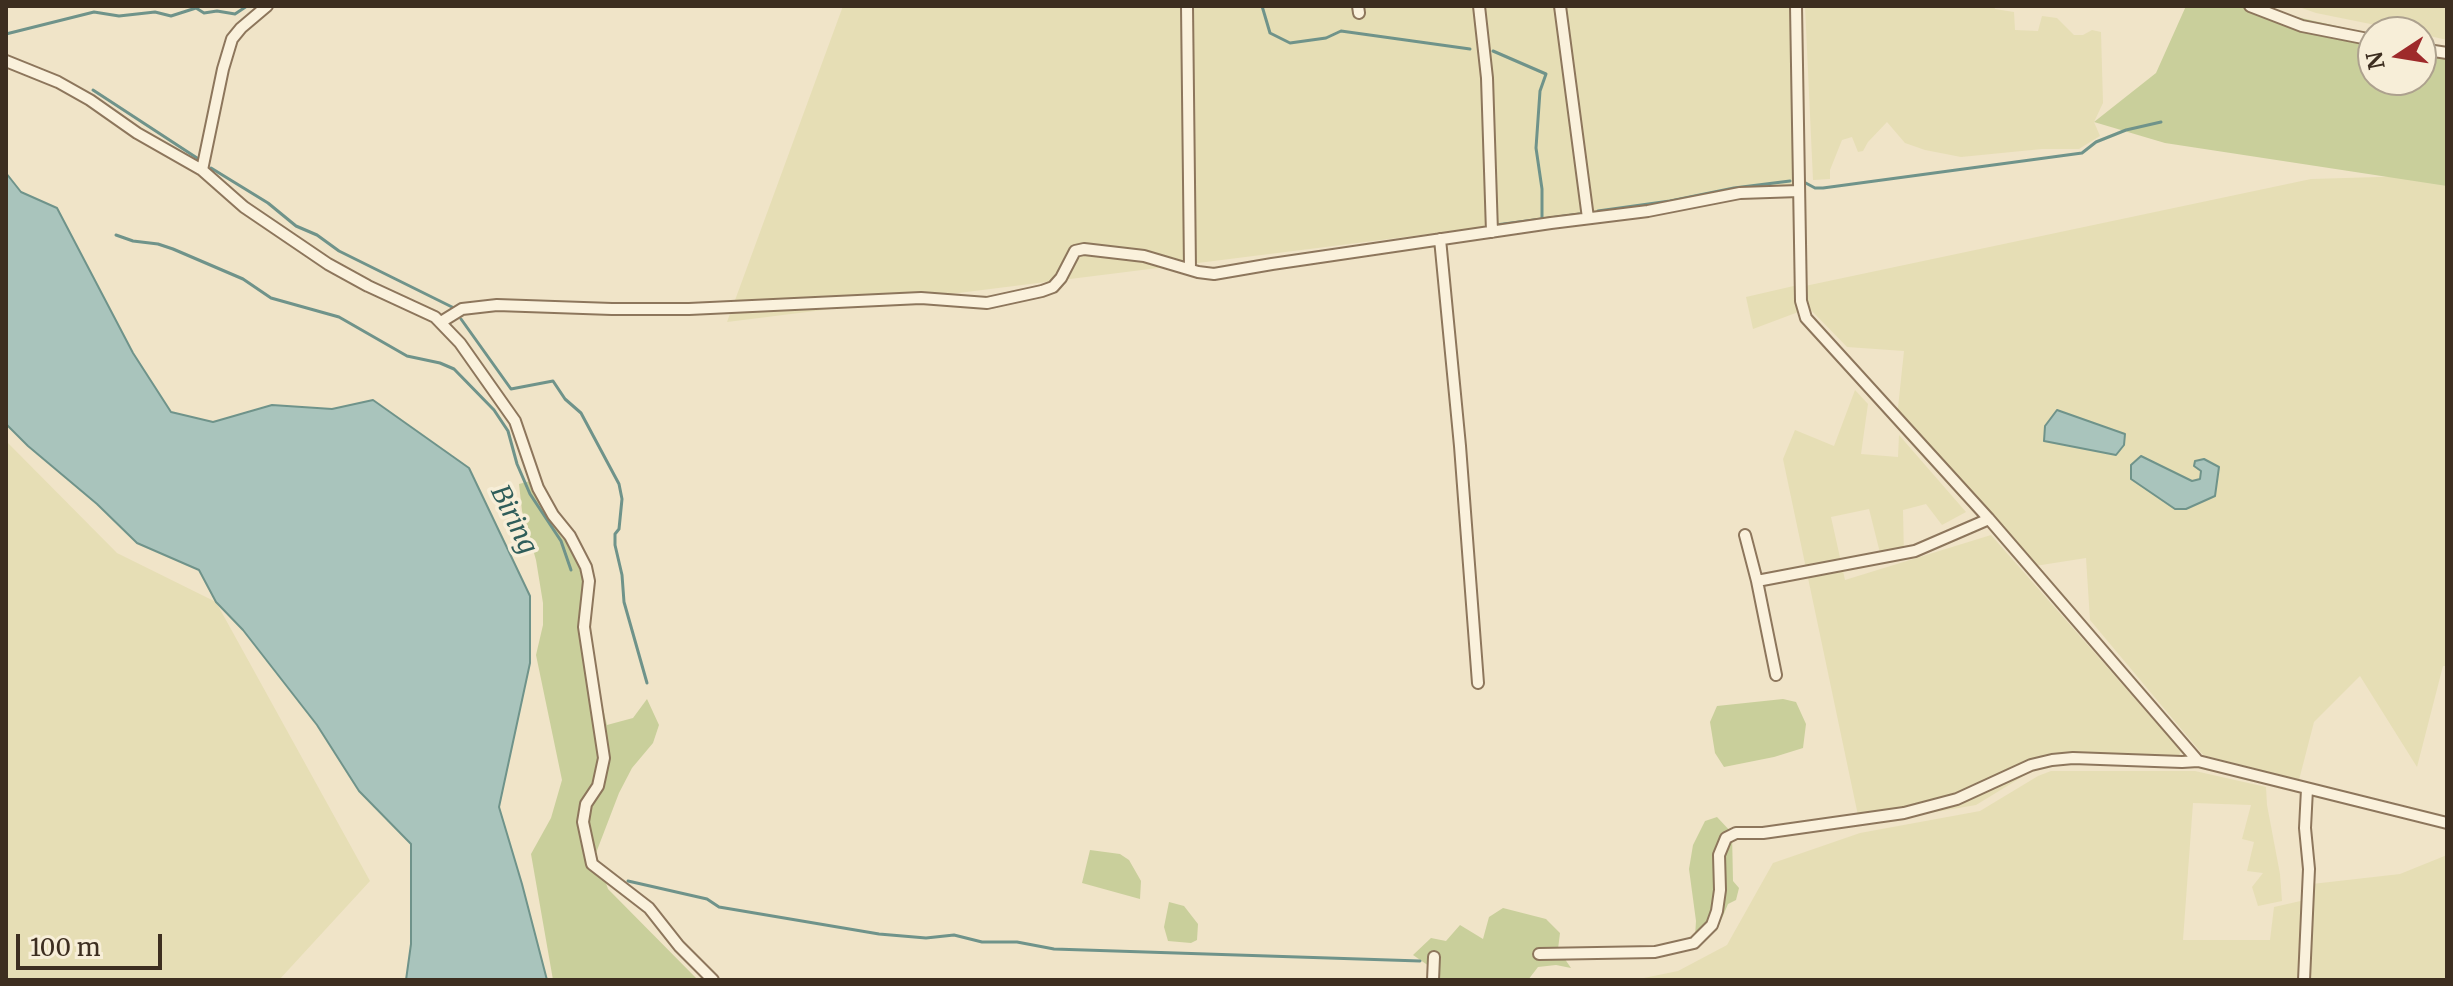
<!DOCTYPE html>
<html>
<head>
<meta charset="utf-8">
<style>
  body { margin:0 }
  #map { position:relative; width:2453px; height:986px; overflow:hidden; background:#f0e4c8; font-family:Merriweather,serif }
  canvas { display:block }
  .frame { position:absolute; inset:0; border:8px solid #3d2e20; pointer-events:none }
  .north { position:absolute; left:2357px; top:16px; width:80px; height:80px; box-sizing:border-box; background:#f7eed8; border:2px solid #ada18e; border-radius:50%; rotate:258deg; font-size:22px; font-weight:700; line-height:32px; text-align:center; color:#3d2e20 }
  .north::after { content:''; display:block; margin:auto; width:28px; height:36px; background:#9e2a2b; clip-path:polygon(50% 0,100% 100%,50% 72%,0 100%) }
  .scale { position:absolute; left:16px; top:934px; width:146px; height:36px; box-sizing:border-box; border:4px solid #3d2e20; border-top:0; padding-left:10px; font-size:24px; line-height:28px; white-space:nowrap; color:#3d2e20; -webkit-text-stroke:6px #f7eed8; paint-order:stroke }
</style>
</head>
<body>
<div id="map">
<canvas width="2453" height="986"></canvas>
<div class="frame"></div>
<div class="north">N</div>
<div class="scale">100 m</div>
</div>
<script>
const g = document.querySelector('canvas').getContext('2d');
g.lineJoin = 'round';
function fillPath(path, color) { g.fillStyle = color; g.fill(path, 'evenodd'); }
const poly = rows => new Path2D(rows.map(r => 'M' + r).join(''));
function trace(path, color, width, dash) { g.strokeStyle = color; g.lineWidth = width; g.lineCap = dash ? 'butt' : 'round'; g.setLineDash(dash || []); g.stroke(path); }
function write(font, color, halo, rows, align = 'center') {
  g.font = font + ' Merriweather,serif'; g.lineWidth = 7; g.setLineDash([]); g.textBaseline = 'middle'; g.strokeStyle = halo; g.fillStyle = color; for (const [text, x, y, turn = 0] of rows) {
    g.save(); g.translate(x, y); g.rotate((+turn || 0) * Math.PI / 180); g.textAlign = isNaN(turn) ? turn : align; if (halo) g.strokeText(text, 0, 0); g.fillText(text, 0, 0); g.restore();
  }
}
fillPath(poly([
  [843,6,1795,6,1796,188,727,322],
  [1805,6,1994,6,1995,9,2014,12,2015,30,2038,31,2042,16,2057,18,2074,35,2083,35,2092,30,2101,32,2103,103,2094,122,2100,136,2079,149,2042,149,1961,157,1925,150,1905,143,1887,122,1868,142,1863,151,1858,152,1852,137,1842,140,1830,170,1830,179,1813,180],
  [2296,6,2447,6,2447,40,2421,34,2421,32,2410,32,2316,13],
  [2447,175,2447,666,2443,666,2417,767,2360,676,2314,722,2299,780,2203,755,2090,620,2086,558,2035,566,1897,417,1904,351,1847,347,1807,306,1805,286,2311,179],
  [1798,285,1801,311,1753,329,1746,297],
  [1855,390,1868,404,1861,454,1898,457,1899,435,1966,512,1942,525,1926,504,1903,510,1904,557,1882,561,1869,509,1831,517,1845,580,1991,535,2181,751,2177,760,2040,766,1976,805,1860,825,1783,459,1795,430,1834,446],
  [6,441,117,553,216,602,370,881,279,980,14,980,6,978],
  [2051,771,2195,771,2266,787,2267,805,2280,874,2282,901,2258,906,2252,887,2263,873,2247,871,2254,842,2242,839,2251,805,2193,803,2183,940,2270,940,2274,907,2305,900,2302,980,1634,980,1678,971,1727,945,1773,863,1860,833,1980,811,2038,776],
  [2447,855,2447,980,2310,980,2312,884,2400,874]
]), '#e6deb5');
fillPath(poly([
  [2186,6,2247,6,2373,34,2373,80,2421,80,2421,44,2447,50,2447,186,2165,143,2094,122,2156,73],
  [534,480,546,509,562,538,582,552,587,586,579,617,582,640,595,675,607,725,633,718,647,699,659,725,653,743,632,768,619,793,596,853,608,889,698,980,553,980,531,854,551,818,562,780,536,655,543,625,543,603,536,560,522,511,519,484],
  [1783,699,1796,702,1806,724,1803,748,1774,757,1724,767,1715,753,1710,722,1717,706],
  [1717,817,1732,833,1733,881,1739,888,1736,900,1728,904,1717,930,1706,937,1695,937,1696,921,1689,869,1693,845,1705,821],
  [1090,850,1120,854,1129,860,1141,881,1140,899,1082,883],
  [1169,902,1184,906,1198,924,1197,940,1191,943,1168,941,1164,927],
  [1503,908,1546,919,1560,933,1558,949,1571,968,1556,965,1538,967,1528,980,1429,980,1429,966,1413,955,1431,938,1446,941,1460,925,1483,939,1489,917]
]), '#c9cf9b');
const water = poly([
  [6,173,21,192,57,208,133,353,171,412,213,422,272,405,332,409,373,400,469,468,530,596,530,663,499,807,522,884,547,980,406,980,411,944,411,844,359,791,317,725,243,630,216,602,199,570,137,543,97,504,28,446,6,424,6,173],
  [2057,410,2125,434,2124,445,2116,455,2044,441,2045,426,2057,410],
  [2141,456,2192,481,2200,479,2201,471,2194,466,2195,461,2204,459,2219,467,2215,496,2186,509,2175,509,2131,479,2131,465,2141,456]
]);
fillPath(water, '#a9c4bc');
trace(water, '#6f938a', 2);
trace(poly([
  [1262,6,1270,33,1290,43,1326,38,1341,31,1470,49],
  [6,34,94,12,119,16,155,12,171,16,196,8,204,13,217,11,235,14,247,6],
  [1493,51,1546,74,1540,91,1536,148,1542,189,1542,219,1580,214],
  [93,90,197,158],
  [211,168,268,203,296,226,317,235,339,251,454,308],
  [1802,181,1815,188,1823,188,2082,153,2096,142,2126,130,2161,122],
  [1598,211,1670,201,1734,188,1790,181],
  [1496,225,1542,219],
  [116,235,133,241,158,244,173,249,243,279,271,298,339,317,407,356,440,363,454,369,494,410,508,431,517,464,530,494,561,541,571,570],
  [461,319,511,389,553,381,565,399,581,413,619,484,622,499,619,529,615,534,615,545,622,575,624,602,647,683],
  [628,881,707,899,719,907,879,934,926,938,954,935,982,942,1017,942,1054,949,1420,961]
]), '#6f938a', 3);
const minor = poly([
  [267,6,241,28,232,39,223,69,202,170,244,207,328,264,368,286,435,317,460,343,515,421,538,488,553,515,570,536,586,567,589,581,584,627,604,758,598,786,586,804,583,822,592,864,649,908,679,946,713,980],
  [1187,6,1190,269],
  [1358,6,1359,13],
  [1479,6,1487,78,1492,232],
  [1560,6,1588,218],
  [1796,6,1801,301,1806,318,1989,519,2198,761,2447,823],
  [2250,6,2302,26,2373,40],
  [2421,49,2447,53],
  [6,61,58,82,90,100,137,133,202,170],
  [1440,239,1460,446,1478,683],
  [441,322,462,309,497,305,612,309,689,309,921,298,987,303,1042,291,1053,287,1061,278,1075,251,1084,249,1144,256,1198,272,1214,274,1272,264,1551,223,1648,211,1740,193,1799,191],
  [1745,535,1757,581],
  [1776,675,1757,581,1915,551,1989,519],
  [1539,954,1655,952,1694,943,1712,925,1717,911,1720,890,1719,855,1726,838,1736,833,1763,833,1904,813,1957,799,2031,765,2052,760,2073,758,2182,762,2198,761],
  [1433,980,1434,957],
  [2304,980,2309,869,2305,828,2307,789]
]);
trace(minor, '#8d765c', 14);
trace(minor, '#faf1dc', 10);
write('italic 26px', '#2f5d5a', '#f7eed8', [
  ["Biring",513,520,64]
]);
</script>
</body>
</html>
